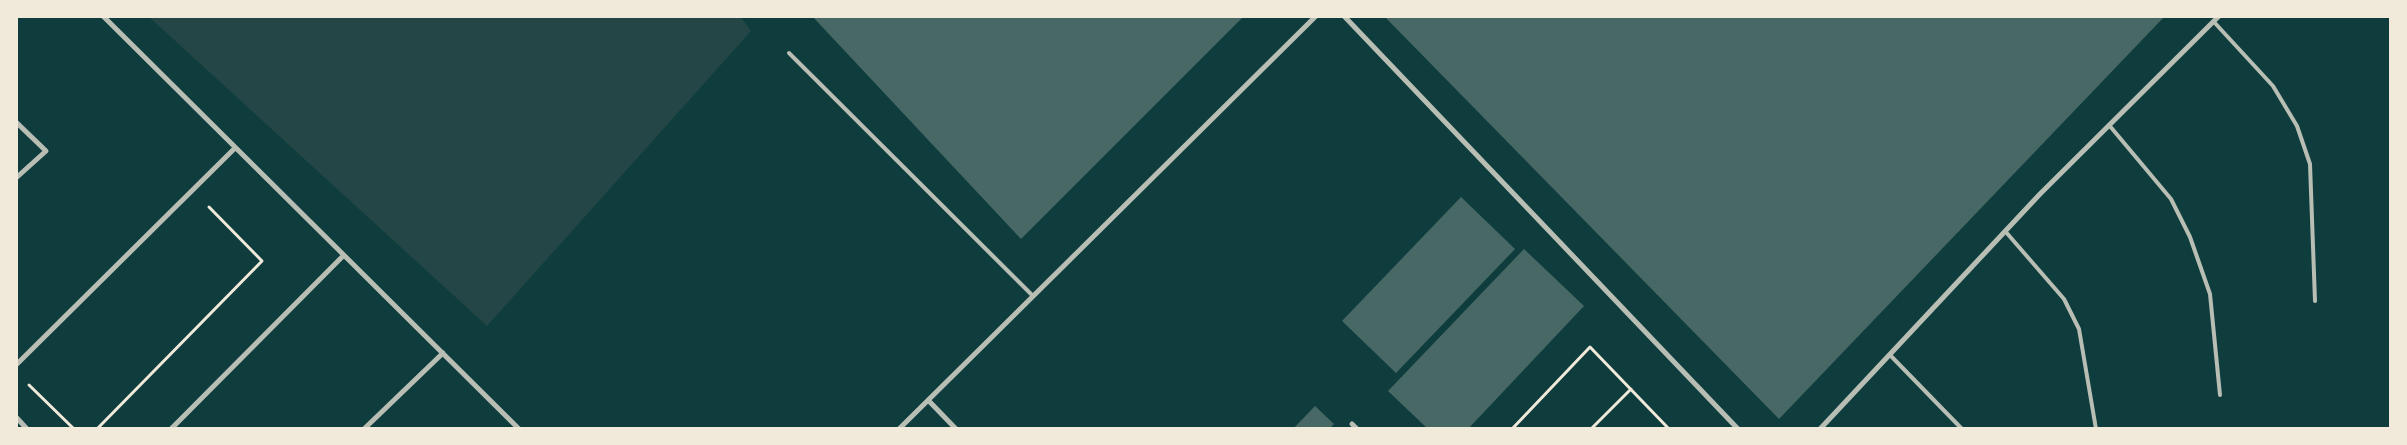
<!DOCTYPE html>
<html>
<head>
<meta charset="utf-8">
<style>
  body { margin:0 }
  #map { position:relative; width:2407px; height:445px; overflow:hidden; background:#0f3d3e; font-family:Manrope,sans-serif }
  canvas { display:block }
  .frame { position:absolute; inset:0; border:18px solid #f1e9da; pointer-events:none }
</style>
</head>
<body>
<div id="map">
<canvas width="2407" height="445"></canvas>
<div class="frame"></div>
</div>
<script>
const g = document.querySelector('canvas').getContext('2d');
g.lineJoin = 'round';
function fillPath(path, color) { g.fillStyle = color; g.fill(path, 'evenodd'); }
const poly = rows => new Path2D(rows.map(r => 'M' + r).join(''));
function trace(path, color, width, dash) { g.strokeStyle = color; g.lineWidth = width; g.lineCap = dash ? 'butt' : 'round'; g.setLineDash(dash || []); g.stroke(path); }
fillPath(poly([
  [148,16,740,16,751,31,487,326]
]), '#244646');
fillPath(poly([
  [812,16,1244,16,1021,239],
  [1384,16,2165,16,1779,419],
  [1461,197,1515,249,1396,373,1342,321],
  [1524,249,1584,306,1468,429,1428,429,1388,391],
  [1315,406,1334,424,1329,429,1293,429]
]), '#486865');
trace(poly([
  [29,385,74,429],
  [97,429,262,261,209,207],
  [1512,429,1590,347,1669,429],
  [1591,429,1631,389]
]), '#f1e9da', 3);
trace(poly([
  [2214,22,2273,86,2297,126,2310,164,2315,301],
  [789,53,1033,296],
  [2109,125,2171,199,2190,237,2210,294,2220,395],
  [2005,231,2064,299,2079,329,2096,429],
  [1890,355,1962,429]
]), '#b8beb3', 4);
trace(poly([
  [103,16,519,429],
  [1344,16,1738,429],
  [16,122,46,151,16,178],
  [16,365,235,148],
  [928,400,956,429],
  [16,417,27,429],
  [1352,424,1357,429],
  [171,429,343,256],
  [364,429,443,353],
  [899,429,1316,16],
  [1820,429,2040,194,2219,16]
]), '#b8beb3', 5);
</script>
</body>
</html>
